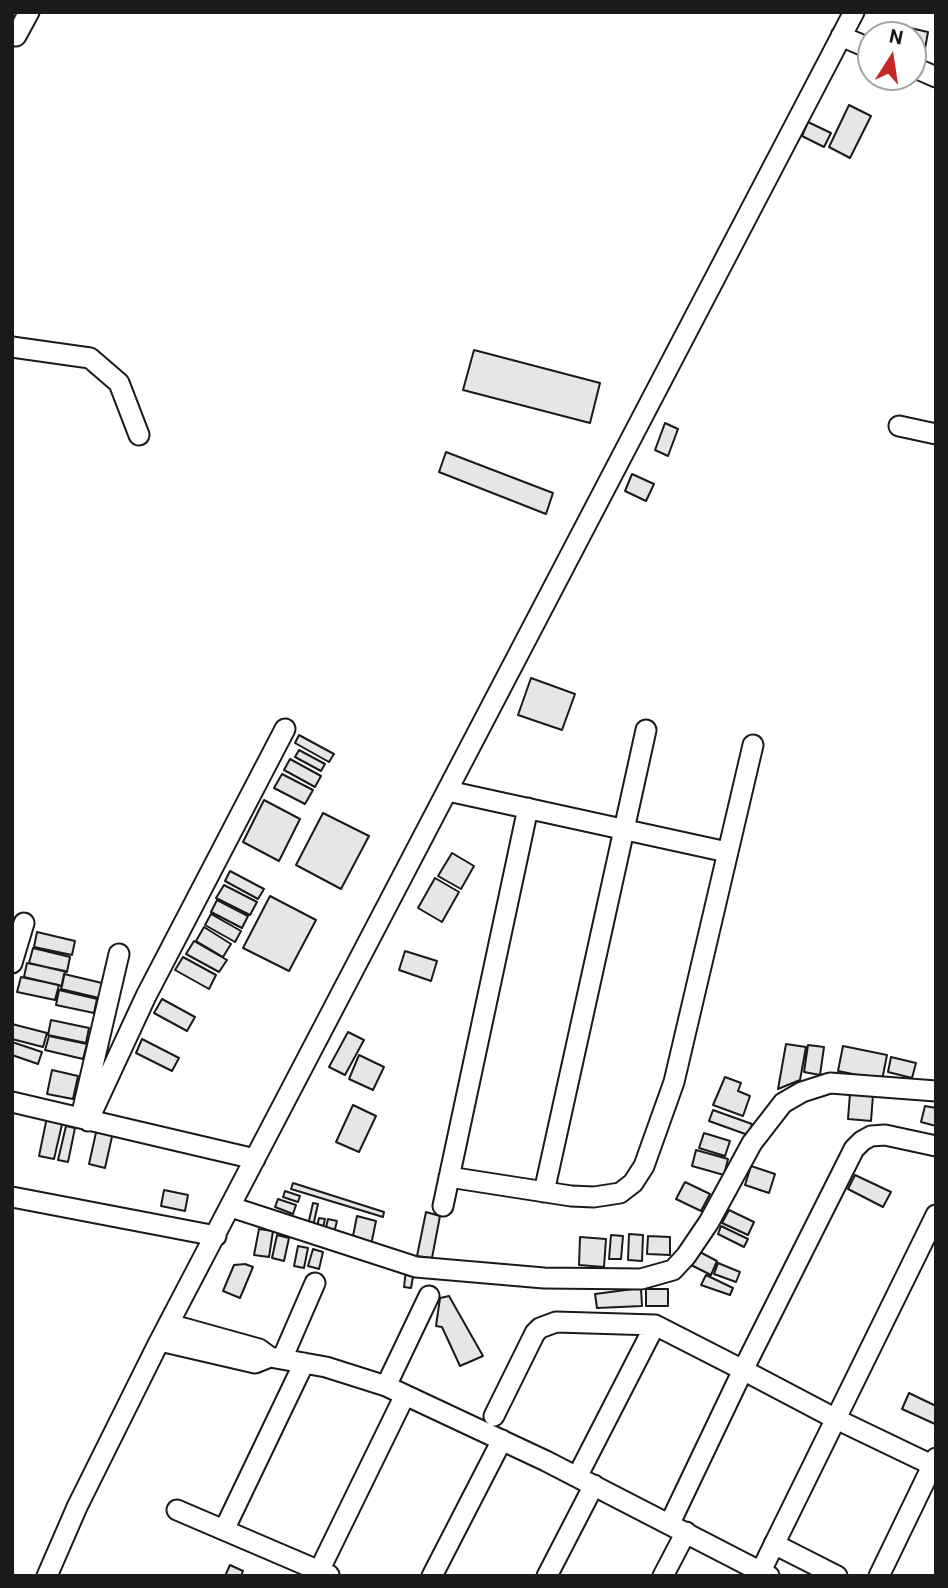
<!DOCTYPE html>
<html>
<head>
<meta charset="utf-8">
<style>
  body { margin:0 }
  #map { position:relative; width:948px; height:1588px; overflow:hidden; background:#fff; font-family:Roboto,sans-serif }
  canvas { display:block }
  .frame { position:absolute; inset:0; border:14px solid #1a1a1a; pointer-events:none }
  .north { position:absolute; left:857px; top:21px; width:70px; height:70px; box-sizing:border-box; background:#fff; border:2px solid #a3a3a3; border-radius:50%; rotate:12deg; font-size:19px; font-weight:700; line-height:28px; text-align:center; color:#1a1a1a }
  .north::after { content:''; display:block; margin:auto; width:24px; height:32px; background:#c62828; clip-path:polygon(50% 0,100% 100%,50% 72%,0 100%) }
</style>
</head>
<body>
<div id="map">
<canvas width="948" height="1588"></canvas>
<div class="frame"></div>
<div class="north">N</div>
</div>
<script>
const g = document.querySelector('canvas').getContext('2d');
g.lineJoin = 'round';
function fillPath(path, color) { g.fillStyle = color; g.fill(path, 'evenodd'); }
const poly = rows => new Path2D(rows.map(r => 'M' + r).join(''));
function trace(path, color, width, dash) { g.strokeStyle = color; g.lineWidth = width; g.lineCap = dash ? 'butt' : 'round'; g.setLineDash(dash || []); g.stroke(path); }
const building = poly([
  [906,27,928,32,923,60,913,58,913,35,905,35,906,27],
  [849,105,871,116,850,158,829,147,849,105],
  [808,122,831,133,824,147,802,136,808,122],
  [474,350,600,383,590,423,463,390,474,350],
  [665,423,678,429,668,456,655,450,665,423],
  [446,452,553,493,546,514,439,472,446,452],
  [632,474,654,484,646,501,625,491,632,474],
  [531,678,575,694,562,730,518,715,531,678],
  [299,735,334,754,329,762,295,743,299,735],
  [299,750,325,764,321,771,295,757,299,750],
  [290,759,321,776,315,787,284,770,290,759],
  [282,774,313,790,305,804,274,788,282,774],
  [264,800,300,819,279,861,243,842,264,800],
  [323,813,369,836,341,889,296,865,323,813],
  [452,853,474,866,461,889,438,876,452,853],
  [230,871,264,889,258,899,225,881,230,871],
  [435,878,459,892,442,922,418,908,435,878],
  [224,885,257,902,250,915,216,898,224,885],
  [270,896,316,920,289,971,243,948,270,896],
  [217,900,248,916,242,928,211,912,217,900],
  [211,914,241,931,235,942,205,925,211,914],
  [204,927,231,944,223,957,196,941,204,927],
  [37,932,75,941,72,955,34,947,37,932],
  [194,941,227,960,219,972,186,954,194,941],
  [33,948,70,957,67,972,29,963,33,948],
  [405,951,437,961,431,981,399,970,405,951],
  [183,957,216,975,209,989,175,970,183,957],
  [27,963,65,971,62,986,24,977,27,963],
  [64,974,102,983,99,998,61,989,64,974],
  [21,977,59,985,55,1000,17,992,21,977],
  [59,990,97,999,94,1013,56,1005,59,990],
  [162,999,195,1017,187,1031,154,1013,162,999],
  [51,1020,89,1028,86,1043,48,1035,51,1020],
  [12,1024,47,1033,43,1047,12,1039,12,1024],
  [348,1032,364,1040,345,1075,329,1067,348,1032],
  [49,1036,87,1044,83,1059,45,1050,49,1036],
  [142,1039,179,1058,172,1071,136,1053,142,1039],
  [12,1042,42,1052,38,1064,12,1055,12,1042],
  [786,1044,806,1047,800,1080,778,1089,786,1044],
  [808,1045,824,1047,820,1075,804,1072,808,1045],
  [843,1046,887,1055,882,1080,838,1071,843,1046],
  [359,1055,384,1067,373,1090,349,1079,359,1055],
  [891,1057,916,1063,912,1078,888,1072,891,1057],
  [52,1070,78,1076,73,1099,47,1094,52,1070],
  [725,1077,741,1083,738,1091,750,1096,743,1116,713,1105,725,1077],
  [850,1093,873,1095,871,1121,848,1119,850,1093],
  [353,1105,376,1116,359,1152,336,1142,353,1105],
  [925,1106,936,1108,936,1126,921,1122,925,1106],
  [713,1110,752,1124,748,1135,709,1121,713,1110],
  [47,1117,63,1120,54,1159,39,1156,47,1117],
  [66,1126,75,1128,68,1162,58,1160,66,1126],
  [97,1128,113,1132,105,1168,89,1164,97,1128],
  [704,1133,730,1141,725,1156,699,1148,704,1133],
  [696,1150,728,1159,724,1175,692,1166,696,1150],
  [751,1166,775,1174,769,1193,745,1185,751,1166],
  [855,1175,891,1192,883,1207,848,1189,855,1175],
  [685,1182,710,1194,701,1211,676,1199,685,1182],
  [293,1183,384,1212,383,1217,291,1189,293,1183],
  [164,1190,188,1195,185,1211,161,1206,164,1190],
  [285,1191,300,1196,298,1202,283,1197,285,1191],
  [278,1199,296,1205,293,1214,275,1207,278,1199],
  [313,1203,318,1204,313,1226,308,1225,313,1203],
  [729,1210,754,1222,748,1235,722,1223,729,1210],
  [426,1212,440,1216,432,1258,417,1256,426,1212],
  [357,1216,376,1221,371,1245,352,1241,357,1216],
  [319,1218,325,1219,322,1232,316,1231,319,1218],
  [328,1219,337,1221,334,1233,325,1232,328,1219],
  [721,1226,748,1239,744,1247,718,1234,721,1226],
  [259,1229,273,1231,269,1257,254,1255,259,1229],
  [629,1234,643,1235,642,1261,628,1260,629,1234],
  [277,1235,289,1238,284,1261,272,1258,277,1235],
  [611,1235,623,1236,621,1259,609,1259,611,1235],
  [648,1236,670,1237,670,1255,647,1254,648,1236],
  [580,1237,606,1239,604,1267,579,1265,580,1237],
  [298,1246,308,1248,304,1268,294,1266,298,1246],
  [313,1249,323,1252,319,1269,308,1266,313,1249],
  [696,1250,717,1261,711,1275,689,1264,696,1250],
  [718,1263,740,1272,736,1282,714,1274,718,1263],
  [245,1264,253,1267,240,1298,223,1291,234,1265,245,1264],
  [406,1270,414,1271,411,1288,404,1287,406,1270],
  [706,1275,733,1288,730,1295,701,1285,706,1275],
  [641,1288,642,1306,597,1308,595,1294,641,1288],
  [646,1289,668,1289,668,1306,646,1306,646,1289],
  [449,1296,483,1356,460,1366,442,1327,436,1326,440,1298,449,1296],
  [909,1393,936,1406,935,1424,902,1409,909,1393],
  [230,1565,243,1571,241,1576,225,1576,230,1565]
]);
fillPath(building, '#e6e6e6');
trace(building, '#1a1a1a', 2);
const minor = poly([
  [12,35,16,36,29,12],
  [841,36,871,49],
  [913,67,936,77],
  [12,347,90,358,119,383,139,435],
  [899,426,936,434],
  [448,791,727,852],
  [12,963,24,923],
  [12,1102,255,1159],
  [81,1117,119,954],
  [88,1121,146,996,285,729],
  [449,1177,571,1196,594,1197,620,1193,633,1183,644,1166,674,1082,753,745],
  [544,1192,646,730],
  [12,1197,216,1236],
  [443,1206,528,808],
  [231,1207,416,1267,544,1278,641,1279,673,1270,686,1256,709,1222,752,1143,783,1103,802,1092,830,1083,936,1091],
  [160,1341,255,1363,270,1357,259,1349,169,1324],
  [270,1357,326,1367,386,1386,546,1461,769,1576],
  [282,1359,315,1283],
  [386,1386,429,1296],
  [494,1416,535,1333,540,1328,556,1322,655,1325,743,1370,854,1149,862,1141,871,1136,885,1135,936,1146],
  [577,1477,655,1325],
  [177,1510,329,1575],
  [670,1523,743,1370,836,1419,936,1467],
  [224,1530,304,1363],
  [774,1544,837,1576],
  [319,1571,405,1395],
  [761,1571,936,1215],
  [47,1576,77,1507,157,1346,854,12],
  [432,1576,502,1440],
  [547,1576,594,1485],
  [663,1576,686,1532],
  [879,1576,936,1458]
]);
trace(minor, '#1a1a1a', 23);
trace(minor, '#fff', 19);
</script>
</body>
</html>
